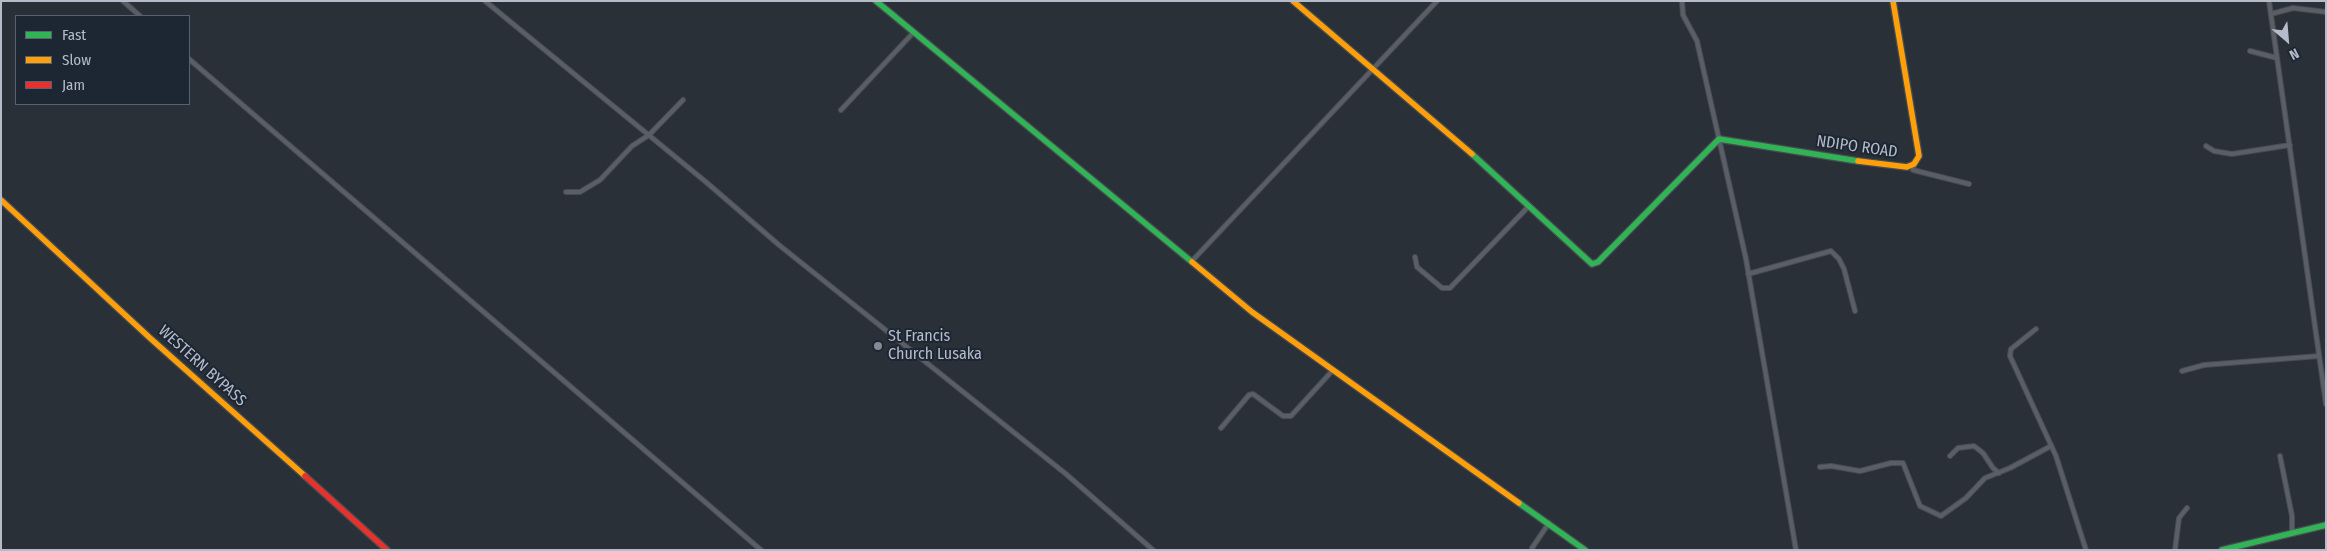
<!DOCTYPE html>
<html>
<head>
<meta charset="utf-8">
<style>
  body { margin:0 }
  #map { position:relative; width:2327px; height:551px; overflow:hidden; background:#2a3038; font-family:"Fira Sans Condensed",sans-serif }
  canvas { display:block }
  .frame { position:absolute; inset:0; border:2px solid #b4bcc9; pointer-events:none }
  .legend { position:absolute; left:15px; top:15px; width:175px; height:90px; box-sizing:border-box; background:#1d2633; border:1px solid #59626f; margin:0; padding:6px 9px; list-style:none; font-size:15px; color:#b4bcc9 }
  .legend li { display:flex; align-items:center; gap:10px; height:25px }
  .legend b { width:25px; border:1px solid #59626f }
  .north { position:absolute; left:2262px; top:15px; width:50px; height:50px; -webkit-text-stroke:4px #1d2633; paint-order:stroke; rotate:153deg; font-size:14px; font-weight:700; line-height:20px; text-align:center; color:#b4bcc9 }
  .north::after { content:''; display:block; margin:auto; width:18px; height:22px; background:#b4bcc9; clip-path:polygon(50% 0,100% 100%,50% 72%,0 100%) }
</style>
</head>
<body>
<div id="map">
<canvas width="2327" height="551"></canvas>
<div class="frame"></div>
<ul class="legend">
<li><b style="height:6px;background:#30b455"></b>Fast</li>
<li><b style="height:6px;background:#ff9f0a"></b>Slow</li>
<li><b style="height:6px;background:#e5322d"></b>Jam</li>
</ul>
<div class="north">N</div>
</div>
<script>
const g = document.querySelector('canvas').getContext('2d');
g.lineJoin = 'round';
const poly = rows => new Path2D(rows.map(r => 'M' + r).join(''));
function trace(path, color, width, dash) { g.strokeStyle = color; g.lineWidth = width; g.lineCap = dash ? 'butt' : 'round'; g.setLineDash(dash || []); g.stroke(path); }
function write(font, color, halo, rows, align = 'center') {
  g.font = font + ' "Fira Sans Condensed",sans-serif'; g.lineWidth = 4; g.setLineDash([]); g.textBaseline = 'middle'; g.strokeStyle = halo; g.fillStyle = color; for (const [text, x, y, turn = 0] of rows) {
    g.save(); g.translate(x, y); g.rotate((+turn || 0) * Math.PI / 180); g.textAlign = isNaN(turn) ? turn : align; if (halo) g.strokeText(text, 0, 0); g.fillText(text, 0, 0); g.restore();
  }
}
const street = poly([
  [123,1,140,16],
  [485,1,706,182,779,245,1066,474,1153,550],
  [1682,1,1683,15,1697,41,1746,259,1796,550],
  [2269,1,2326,404],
  [2271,14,2293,8,2326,12],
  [2250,51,2277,58],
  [189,59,761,550],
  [841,110,913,33],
  [2206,146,2214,151,2232,154,2290,145],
  [1914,164,1913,170,1969,184],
  [566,192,580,192,600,180,632,146,649,135,683,100],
  [1415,257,1417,267,1442,288,1450,288,1528,207],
  [1191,262,1437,1],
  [1748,274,1831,251,1839,259,1844,269,1855,311],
  [2036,329,2011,349,2010,356,2056,456,2086,550],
  [2182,371,2204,365,2319,356],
  [1221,428,1249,395,1253,394,1283,416,1291,416,1333,370],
  [1950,456,1958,448,1974,446,1983,453,1993,468,1999,473],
  [2280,456,2292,516,2292,533],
  [1820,467,1831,466,1860,471,1891,463,1903,463,1920,506,1941,516,1966,498,1985,478,2010,468,2051,446],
  [1533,550,1532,548,1549,523],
  [2175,550,2179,518,2187,508]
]);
const fast = poly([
  [876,1,1192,262],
  [1472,154,1592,264,1598,262,1719,139,1858,161],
  [1519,503,1585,550],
  [2222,550,2326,525]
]);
const slow = poly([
  [1293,1,1472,154],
  [1858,161,1907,167,1914,164,1919,156,1893,1],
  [1,200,150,338,305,476],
  [1192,262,1252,312,1519,503]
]);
const jam = poly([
  [305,476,387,550]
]);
trace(street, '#484c53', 6);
trace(fast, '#484c53', 8);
trace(slow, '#484c53', 8);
trace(jam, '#484c53', 8);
trace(street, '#5a5e66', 4);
trace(fast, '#30b455', 5.5);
trace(slow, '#ff9f0a', 5.5);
trace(jam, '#e5322d', 5.5);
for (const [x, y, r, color] of [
  [878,346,5,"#848b96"]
]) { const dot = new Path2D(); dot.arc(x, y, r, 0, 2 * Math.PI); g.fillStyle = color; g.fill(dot); trace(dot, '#1d2633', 2); }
write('16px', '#b4bcc9', '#1d2633', [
  ["NDIPO ROAD",1857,147,8],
  ["WESTERN BYPASS",202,366,42]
]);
write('16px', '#b4bcc9', '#1d2633', [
  ["St Francis",888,337],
  ["Church Lusaka",888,355]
], 'left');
</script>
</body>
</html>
